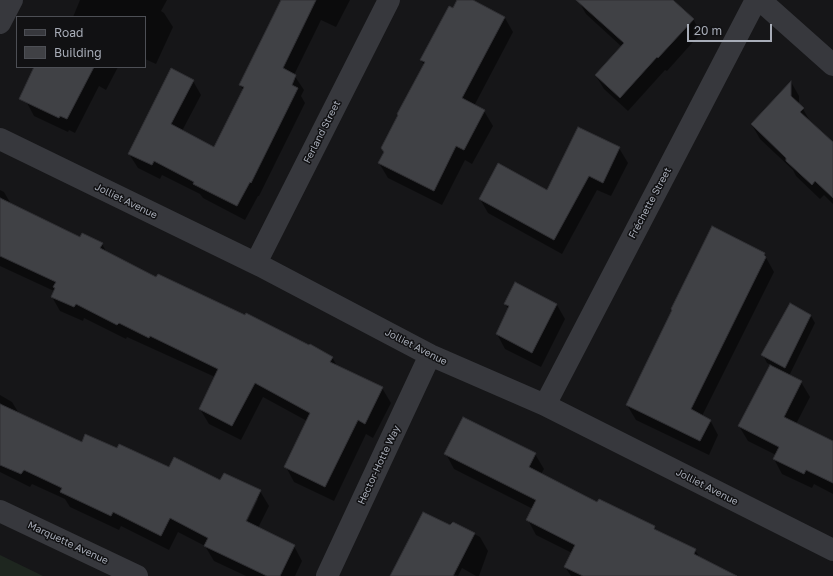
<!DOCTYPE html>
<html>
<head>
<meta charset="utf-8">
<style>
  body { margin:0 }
  #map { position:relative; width:833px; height:576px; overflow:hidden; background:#161618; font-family:"Golos Text",sans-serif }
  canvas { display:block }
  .legend { position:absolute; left:16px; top:16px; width:130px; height:52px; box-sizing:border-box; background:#111113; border:1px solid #4d4f55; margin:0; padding:5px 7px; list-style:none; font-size:12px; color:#a8adb8 }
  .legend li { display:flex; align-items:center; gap:8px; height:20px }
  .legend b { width:20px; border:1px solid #4d4f55 }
  .scale { position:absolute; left:687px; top:24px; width:85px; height:18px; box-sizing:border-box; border:2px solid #a8adb8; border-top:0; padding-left:5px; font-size:12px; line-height:14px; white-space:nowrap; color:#a8adb8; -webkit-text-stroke:3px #111113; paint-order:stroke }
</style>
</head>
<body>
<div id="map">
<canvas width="833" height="576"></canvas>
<ul class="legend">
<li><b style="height:5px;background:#37383d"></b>Road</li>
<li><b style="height:11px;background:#404145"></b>Building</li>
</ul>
<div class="scale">20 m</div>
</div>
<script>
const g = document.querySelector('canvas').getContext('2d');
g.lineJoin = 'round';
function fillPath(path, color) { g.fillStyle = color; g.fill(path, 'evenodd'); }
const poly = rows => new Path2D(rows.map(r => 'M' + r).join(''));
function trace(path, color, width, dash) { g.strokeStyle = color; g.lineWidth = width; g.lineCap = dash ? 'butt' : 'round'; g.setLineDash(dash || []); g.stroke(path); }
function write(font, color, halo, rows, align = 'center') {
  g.font = font + ' "Golos Text",sans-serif'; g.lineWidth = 3; g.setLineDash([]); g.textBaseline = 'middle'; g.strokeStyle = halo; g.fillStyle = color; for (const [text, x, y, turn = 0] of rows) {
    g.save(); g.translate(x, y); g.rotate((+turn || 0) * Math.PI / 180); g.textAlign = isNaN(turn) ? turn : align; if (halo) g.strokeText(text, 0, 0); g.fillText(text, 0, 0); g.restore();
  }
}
fillPath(poly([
  [0,555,43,576,0,576]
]), '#1e261f');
fillPath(poly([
  [80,0,167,0,161,11,164,13,173,27,156,64,145,59,145,17,73,17],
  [282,0,350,0,336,27,321,20,294,75,304,90,301,96,305,103,259,196,258,196,245,220,203,198,200,194,162,175,160,179,138,168,129,154,193,81,201,95,182,131,215,148,243,90,240,85],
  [458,0,471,0,505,18,513,32,474,106,484,111,493,126,472,164,465,160,442,205,388,178,379,163,424,65,421,60],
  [578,0,672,0,693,19,701,33,667,71,665,70,628,111,604,89,596,76,622,47,586,14],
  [48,67,118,67,106,90,99,86,75,133,69,130,68,132,34,116,26,101],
  [791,82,799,96,799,105,803,109,811,123,833,143,833,204,824,195,820,199,796,176,793,170,760,139,752,125],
  [619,148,628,163,611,196,597,190,562,254,488,213,480,199,548,191],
  [0,190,4,192,11,204,80,238,102,244,107,253,157,279,332,357,337,366,382,388,391,403,373,438,366,434,334,501,294,482,286,467,307,421,263,397,241,440,209,424,200,409,215,377,127,337,126,339,84,318,83,321,60,311,52,297,54,291,0,266],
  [764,254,774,272,702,416,710,420,718,435,709,455,636,420,627,405],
  [505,304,557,305,565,319,541,367,505,349,497,334,509,310],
  [811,316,815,323,789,376,801,382,810,397,796,424,833,442,833,494,814,484,812,488,782,474,774,459,776,455,748,441,739,426,771,365,767,363,763,355],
  [0,395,12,402,20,415,83,443,118,450,169,468,260,491,269,506,258,528,294,546,302,561,295,576,246,576,214,561,205,546,178,532,169,550,121,526,119,530,70,507,65,499,32,484,30,487,0,472],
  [256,499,258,499,245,526,243,525],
  [446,454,535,454,544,469,541,474,597,503,654,527,657,531,695,550,700,558,735,576,571,576,565,567,572,553,536,535,528,520,533,509,454,469],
  [453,523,480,537,488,551,479,576,476,576,462,568,458,576,451,573,449,576,390,576]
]), '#0007');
const building = poly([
  [281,0,316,0,283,68,296,75,292,85,298,88,251,183,250,182,237,206,193,184,194,182,154,161,152,165,128,154,171,68,194,80,171,124,214,147,244,87,239,85,281,0],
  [457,0,473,0,505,17,462,98,485,110,464,150,456,146,434,191,378,163,384,152,381,148,398,115,397,114,425,62,420,60,449,6,453,8,457,0],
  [576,0,673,0,694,19,658,58,657,57,620,98,595,75,624,43,576,0],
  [34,67,94,67,67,119,60,116,59,118,19,99,34,67],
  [791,81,791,96,804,108,800,112,833,142,833,198,815,181,812,185,786,161,786,158,751,124,791,81],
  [578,127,620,147,603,183,589,176,554,240,479,199,498,163,547,190,578,127],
  [0,198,80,237,82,233,103,243,100,248,156,277,158,274,245,315,246,313,309,345,310,344,333,357,330,362,383,387,365,424,358,420,325,487,284,467,310,413,255,383,232,426,199,409,218,369,150,336,149,338,119,323,117,325,76,304,74,307,51,297,55,288,53,287,56,282,0,256,0,198],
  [712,226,765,253,764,255,766,257,691,409,711,420,700,441,626,405,672,310,671,309,712,226],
  [515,282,557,304,532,353,496,334,509,306,504,304,515,282],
  [790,303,811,315,785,368,761,355,790,303],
  [770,365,802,381,784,417,833,441,833,483,806,470,804,474,773,459,779,447,738,426,770,365],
  [0,404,82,442,85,434,117,448,119,444,169,467,174,457,220,480,224,473,261,490,246,521,295,545,280,576,267,576,204,546,208,538,170,518,161,536,113,512,111,516,60,492,62,488,24,470,21,474,0,465,0,404],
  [463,417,536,453,529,467,597,502,599,499,655,526,654,529,696,549,694,554,737,576,583,576,564,567,575,545,526,520,536,500,444,454,463,417],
  [423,512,450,525,453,522,475,533,453,576,390,576,423,512]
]);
fillPath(building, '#404145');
trace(building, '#303034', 1);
trace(poly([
  [760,0,833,65],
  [0,23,12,0],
  [0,139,261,266,430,355,545,405,833,550],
  [256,263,389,0],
  [545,405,756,0],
  [0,511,137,576],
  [327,576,430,355]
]), '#37383d', 22);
write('10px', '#a8adb8', '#111113', [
  ["Ferland Street",322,132,-63],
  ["Jolliet Avenue",126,201,26],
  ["Fréchette Street",650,203,-62],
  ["Jolliet Avenue",416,347,27],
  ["Hector-Hotte Way",379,465,-65],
  ["Jolliet Avenue",707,487,27],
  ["Marquette Avenue",68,543,25]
]);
</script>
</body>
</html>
